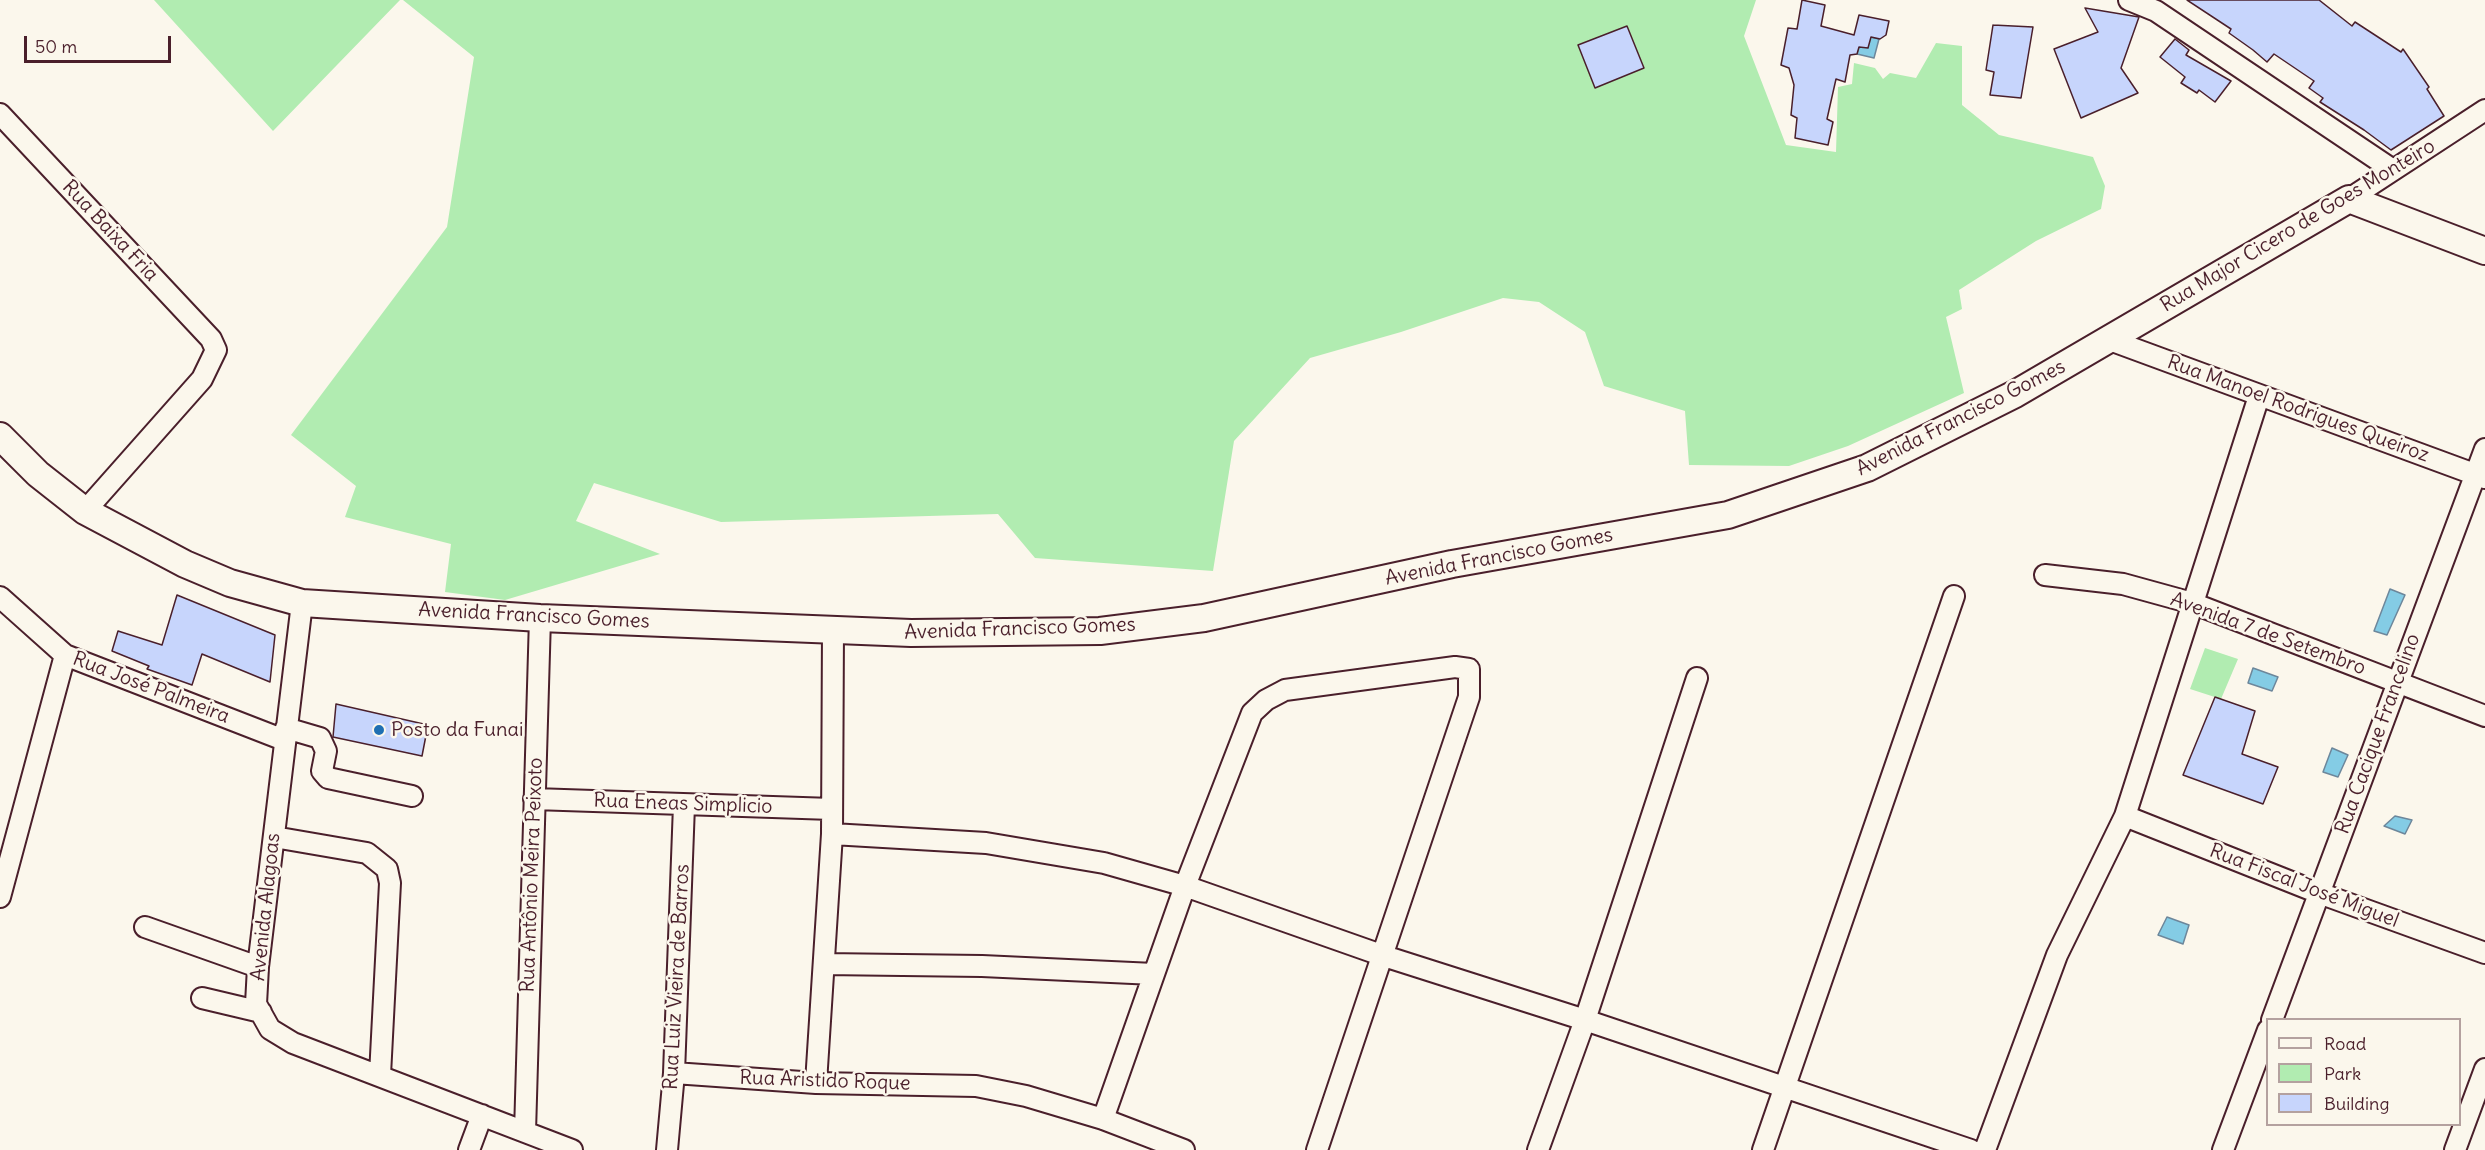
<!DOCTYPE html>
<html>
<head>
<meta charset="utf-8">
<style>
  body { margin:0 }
  #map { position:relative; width:2485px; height:1150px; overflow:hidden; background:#fbf7ec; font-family:Delius,sans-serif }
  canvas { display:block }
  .legend { position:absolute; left:2266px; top:1018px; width:195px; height:108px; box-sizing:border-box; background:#fbf7ec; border:2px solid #b4a19f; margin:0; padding:8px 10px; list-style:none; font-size:18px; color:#4a1f2b }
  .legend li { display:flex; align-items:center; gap:12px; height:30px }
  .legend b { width:30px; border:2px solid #b4a19f }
  .scale { position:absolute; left:24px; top:36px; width:147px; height:27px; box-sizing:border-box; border:3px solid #4a1f2b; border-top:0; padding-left:8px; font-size:18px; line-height:21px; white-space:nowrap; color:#4a1f2b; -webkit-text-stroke:4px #fbf7ec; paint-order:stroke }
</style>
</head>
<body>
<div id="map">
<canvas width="2485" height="1150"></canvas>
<ul class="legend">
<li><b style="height:8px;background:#fbf7ec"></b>Road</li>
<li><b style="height:16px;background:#b1ecb1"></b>Park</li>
<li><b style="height:16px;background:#c7d5fc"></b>Building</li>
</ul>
<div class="scale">50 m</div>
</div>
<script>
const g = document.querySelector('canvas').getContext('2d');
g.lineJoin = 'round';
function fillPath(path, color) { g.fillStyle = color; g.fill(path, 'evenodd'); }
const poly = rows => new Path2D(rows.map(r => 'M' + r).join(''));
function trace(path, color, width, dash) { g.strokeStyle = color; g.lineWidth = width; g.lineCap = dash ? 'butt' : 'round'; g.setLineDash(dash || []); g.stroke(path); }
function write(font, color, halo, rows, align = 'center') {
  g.font = font + ' Delius,sans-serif'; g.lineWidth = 5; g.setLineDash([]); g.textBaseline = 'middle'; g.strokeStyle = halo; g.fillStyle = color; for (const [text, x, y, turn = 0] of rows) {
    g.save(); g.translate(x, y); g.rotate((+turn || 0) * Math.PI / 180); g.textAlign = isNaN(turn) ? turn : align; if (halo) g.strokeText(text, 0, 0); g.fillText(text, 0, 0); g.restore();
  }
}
fillPath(poly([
  [154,0,400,0,273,131],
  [403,0,1756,0,1744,36,1786,145,1836,152,1838,87,1852,84,1854,63,1875,68,1883,79,1890,73,1916,78,1936,43,1962,46,1962,105,1999,135,2093,157,2105,186,2101,209,2036,241,1959,290,1962,309,1946,317,1964,393,1848,446,1789,466,1689,465,1685,411,1604,386,1585,332,1539,302,1503,298,1401,332,1310,358,1234,441,1213,571,1035,558,998,514,721,522,594,483,576,521,660,554,505,600,445,592,451,544,345,517,356,486,291,435,447,227,474,57],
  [2205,648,2238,659,2221,699,2190,689]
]), '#b1ecb1');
const water = poly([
  [1871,37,1879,39,1874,58,1857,54,1859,47,1871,37],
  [2390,589,2405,595,2387,635,2374,631,2390,589],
  [2253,668,2278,677,2272,691,2248,683,2253,668],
  [2332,748,2348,755,2338,777,2323,772,2332,748],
  [2395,816,2412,820,2405,834,2384,826,2395,816],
  [2167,917,2189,925,2183,944,2158,935,2167,917]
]);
fillPath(water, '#84cce5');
trace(water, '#6d879b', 1.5);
const building = poly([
  [1802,0,1825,5,1821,26,1854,35,1859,15,1889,21,1886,35,1880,39,1871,37,1868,48,1859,47,1857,54,1850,55,1845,82,1836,79,1827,119,1833,122,1828,145,1795,138,1797,118,1791,115,1794,85,1789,68,1781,65,1788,28,1797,29,1802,0],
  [2187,0,2319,0,2352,26,2355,22,2401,52,2403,49,2429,87,2427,89,2444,116,2391,150,2364,130,2320,102,2323,98,2309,88,2314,81,2274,54,2267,62,2253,50,2229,33,2231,29,2187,0],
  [2085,8,2139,17,2121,68,2138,93,2081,118,2054,49,2098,32,2085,8],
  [1993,25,2033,27,2021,98,1990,95,1994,72,1986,70,1993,25],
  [1627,26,1644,68,1595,88,1578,45,1627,26],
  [2175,39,2189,50,2186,55,2231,81,2215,102,2199,90,2197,93,2181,83,2185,77,2160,57,2175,39],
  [177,595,275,635,270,682,202,654,192,685,147,669,149,666,112,651,118,631,162,645,177,595],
  [2215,697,2255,711,2242,754,2278,767,2263,804,2183,775,2215,697],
  [336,704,428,725,422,756,333,737,336,704]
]);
fillPath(building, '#c7d5fc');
trace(building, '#4a1f2b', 1.5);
const minor = poly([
  [2129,0,2156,11,2393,170],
  [0,114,211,339,216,350,202,379,85,511],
  [2349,199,2485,110],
  [2110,340,2485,478],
  [2045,575,2123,584,2192,603,2485,716],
  [0,597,65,655,284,740],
  [302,603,258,967,256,1004,270,1029,293,1043,572,1150],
  [286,728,320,738,326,751,322,771,328,778,412,796],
  [534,799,832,809],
  [2125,816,2319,893,2485,953],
  [832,834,986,843,1104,863,1185,886,1384,956,1585,1020,1971,1150],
  [274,837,367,853,387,869,390,883,380,1075],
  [0,897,65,655],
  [145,927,258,967],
  [824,964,982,966,1154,974],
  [202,998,261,1012],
  [2272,1020,2485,449],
  [674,1073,816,1083,976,1086,1026,1096,1103,1119,1184,1150],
  [816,1083,832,834,833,629],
  [1103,1119,1185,886,1252,713,1266,700,1285,690,1455,667,1469,669,1469,697,1317,1150],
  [525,1132,540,618],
  [469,1150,482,1115],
  [667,1150,674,1073,684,805],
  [1538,1150,1585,1020,1697,678],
  [1763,1150,1954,596],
  [1985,1150,2057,955,2125,816,2259,396],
  [2223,1150,2268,1030],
  [2455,1150,2485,1069]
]);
const major = poly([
  [0,436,38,474,85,511,185,564,230,583,302,603,540,618,911,633,1100,631,1204,618,1452,564,1728,515,1867,468,2015,394,2349,199,2485,251]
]);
trace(minor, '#4a1f2b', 24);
trace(major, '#4a1f2b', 30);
trace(minor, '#fbf7ec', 20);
trace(major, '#fbf7ec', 26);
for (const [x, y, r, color] of [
  [379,730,6,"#1f6fb2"]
]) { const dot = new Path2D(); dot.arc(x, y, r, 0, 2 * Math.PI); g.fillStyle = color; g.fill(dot); trace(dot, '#fbf7ec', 2); }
write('20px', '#4a1f2b', '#fbf7ec', [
  ["Rua Major Cicero de Goes Monteiro",2298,226,-31],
  ["Rua Baixa Fria",110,231,47],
  ["Rua Manoel Rodrigues Queiroz",2298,409,20],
  ["Avenida Francisco Gomes",1961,418,-27],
  ["Avenida Francisco Gomes",1499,557,-11],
  ["Avenida Francisco Gomes",534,616,3],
  ["Avenida Francisco Gomes",1020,629,-2],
  ["Avenida 7 de Setembro",2268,634,20],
  ["Rua José Palmeira",151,688,21],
  ["Rua Cacique Francelino",2378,734,-70],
  ["Rua Eneas Simplicio",683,804,2],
  ["Rua Antônio Meira Peixoto",532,875,-88],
  ["Rua Fiscal José Miguel",2304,886,21],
  ["Avenida Alagoas",266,907,-84],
  ["Rua Luiz Vieira de Barros",677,977,-87],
  ["Rua Aristido Roque",825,1081,2]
]);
write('20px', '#4a1f2b', '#fbf7ec', [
  ["Posto da Funai",391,730]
], 'left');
</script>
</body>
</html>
